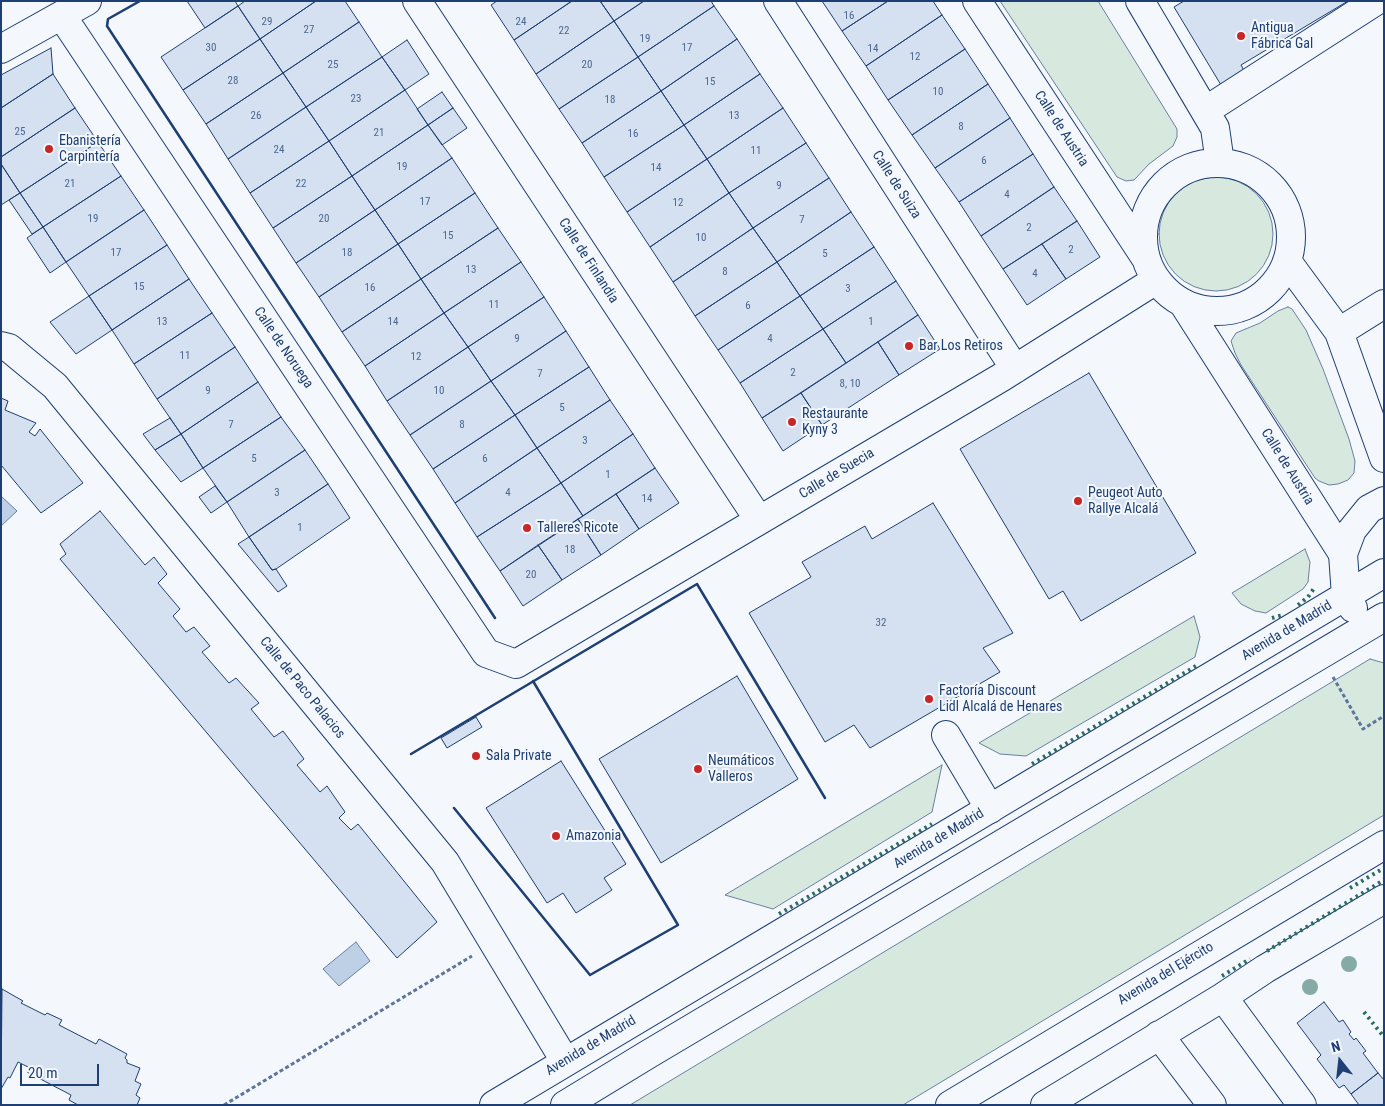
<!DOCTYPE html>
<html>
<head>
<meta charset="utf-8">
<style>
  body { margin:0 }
  #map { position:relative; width:1385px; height:1106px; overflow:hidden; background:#f4f7fb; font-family:"Roboto Condensed",sans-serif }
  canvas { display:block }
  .frame { position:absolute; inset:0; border:2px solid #1d3f73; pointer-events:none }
  .north { position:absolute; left:1315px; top:1036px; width:50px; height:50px; -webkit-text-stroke:4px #f4f7fb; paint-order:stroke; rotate:344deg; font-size:14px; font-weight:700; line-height:20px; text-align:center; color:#1d3f73 }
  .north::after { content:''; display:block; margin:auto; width:18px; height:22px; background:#1d3f73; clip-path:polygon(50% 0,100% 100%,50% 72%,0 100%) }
  .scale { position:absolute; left:20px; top:1064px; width:79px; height:22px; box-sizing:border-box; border:2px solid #1d3f73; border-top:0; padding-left:6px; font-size:15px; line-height:18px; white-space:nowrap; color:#1d3f73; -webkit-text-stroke:4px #f4f7fb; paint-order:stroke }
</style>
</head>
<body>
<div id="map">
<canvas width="1385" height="1106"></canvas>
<div class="frame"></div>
<div class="north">N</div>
<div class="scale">20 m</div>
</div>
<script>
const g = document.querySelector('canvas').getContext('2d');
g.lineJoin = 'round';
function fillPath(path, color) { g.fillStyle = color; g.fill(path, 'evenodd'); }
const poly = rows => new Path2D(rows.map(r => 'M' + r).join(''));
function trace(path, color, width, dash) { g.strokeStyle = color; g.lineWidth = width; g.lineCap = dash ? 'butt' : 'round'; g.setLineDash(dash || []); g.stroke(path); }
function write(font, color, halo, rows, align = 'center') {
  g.font = font + ' "Roboto Condensed",sans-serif'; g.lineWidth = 4; g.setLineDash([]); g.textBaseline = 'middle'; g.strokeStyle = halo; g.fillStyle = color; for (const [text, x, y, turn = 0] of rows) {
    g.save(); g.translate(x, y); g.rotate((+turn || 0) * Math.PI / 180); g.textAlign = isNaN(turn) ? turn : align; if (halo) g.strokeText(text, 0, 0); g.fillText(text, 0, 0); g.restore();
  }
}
const green = poly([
  [1000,1,1098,1,1177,129,1177,137,1173,146,1149,164,1134,180,1126,181,1117,177,1000,1],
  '1159 234a57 57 0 1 1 114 0a57 57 0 1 1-114 0Z',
  [1288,307,1292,309,1306,330,1323,369,1349,439,1355,461,1354,473,1348,480,1338,484,1329,485,1319,481,1315,478,1241,365,1235,353,1231,341,1236,333,1260,323,1278,311,1288,307],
  [1305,549,1310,562,1308,582,1303,589,1266,613,1255,611,1241,604,1232,593,1305,549],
  [1194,616,1200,637,1195,657,1026,756,1000,754,979,743,1194,616],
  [1370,659,1384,663,1384,815,903,1105,630,1105,1370,659],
  [942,765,932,812,773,909,725,895,942,765]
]);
fillPath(green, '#d7e8df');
trace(green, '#687fa3', 1);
const water = poly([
  [1,496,17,511,1,526,1,496],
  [356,942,370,961,339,986,323,969,356,942]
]);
fillPath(water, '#bed0e5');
trace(water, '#687fa3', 1);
const building = poly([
  [187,1,235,1,238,6,205,28,187,1],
  [245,1,316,1,260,39,238,6,245,1],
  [316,1,345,1,359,22,283,73,260,39,316,1],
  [497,1,572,1,514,40,491,5,497,1],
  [572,1,600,1,614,21,536,74,514,40,572,1],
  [600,1,644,1,614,21,600,1],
  [644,1,711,1,714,6,638,57,614,21,644,1],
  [822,1,888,1,842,31,822,1],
  [888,1,933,1,942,15,866,66,842,31,888,1],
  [1184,1,1348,1,1241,65,1247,76,1224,90,1174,7,1184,1],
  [238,6,260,39,183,90,161,57,238,6],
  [714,6,737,39,661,91,638,57,714,6],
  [942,15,965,49,888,100,866,66,942,15],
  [614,21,638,57,559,109,536,74,614,21],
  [359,22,382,57,306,107,283,73,359,22],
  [260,39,283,73,206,124,183,90,260,39],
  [737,39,760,74,684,125,661,91,737,39],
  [407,40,429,74,405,90,382,57,407,40],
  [51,48,53,74,1,108,1,75,51,48],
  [965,49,988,84,912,135,888,100,965,49],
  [382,57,405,90,329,141,306,107,382,57],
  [638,57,661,91,582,143,559,109,638,57],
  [283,73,306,107,228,159,206,124,283,73],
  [53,74,75,108,1,157,1,108,53,74],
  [760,74,783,108,707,159,684,125,760,74],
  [988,84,1010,118,935,168,912,135,988,84],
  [405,90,428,125,352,176,329,141,405,90],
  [661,91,684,125,604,177,582,143,661,91],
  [442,92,453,108,428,125,417,109,442,92],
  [306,107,329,141,250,193,228,159,306,107],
  [75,108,98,142,20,193,1,164,1,157,75,108],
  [453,108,467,128,442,145,428,125,453,108],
  [783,108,806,143,729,193,707,159,783,108],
  [1010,118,1033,154,959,202,935,168,1010,118],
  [428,125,452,158,375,210,352,176,428,125],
  [684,125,707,159,627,212,604,177,684,125],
  [329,141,352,176,273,228,250,193,329,141],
  [98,142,121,176,43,227,20,193,98,142],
  [806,143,829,178,753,228,729,193,806,143],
  [1033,154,1054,187,981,236,959,202,1033,154],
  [452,158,475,193,398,244,375,210,452,158],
  [707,159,729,193,650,247,627,212,707,159],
  [1,164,20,193,1,205,1,164],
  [121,176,144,210,66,262,43,227,121,176],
  [352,176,375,210,296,263,273,228,352,176],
  [829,178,851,212,777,262,753,228,829,178],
  [1054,187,1077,221,1003,269,981,236,1054,187],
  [20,193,43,227,32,234,9,200,20,193],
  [475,193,498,228,421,279,398,244,475,193],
  [729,193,753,228,673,282,650,247,729,193],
  [144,210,167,245,89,296,66,262,144,210],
  [375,210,398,244,319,297,296,263,375,210],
  [851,212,874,247,800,296,777,262,851,212],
  [1077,221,1100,257,1066,279,1042,244,1077,221],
  [43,227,66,262,50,273,27,238,43,227],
  [498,228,521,262,444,313,421,279,498,228],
  [753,228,777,262,695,316,673,282,753,228],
  [398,244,421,279,342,332,319,297,398,244],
  [1042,244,1066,279,1027,305,1003,269,1042,244],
  [167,245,189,279,112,330,89,296,167,245],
  [874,247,896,281,823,329,800,296,874,247],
  [521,262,544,297,468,347,444,313,521,262],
  [777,262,800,296,718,350,695,316,777,262],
  [189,279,212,313,134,364,112,330,189,279],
  [421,279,444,313,365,366,342,332,421,279],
  [896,281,918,315,846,363,823,329,896,281],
  [89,296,112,330,76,354,50,322,89,296],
  [800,296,823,329,740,383,718,350,800,296],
  [544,297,566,331,491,381,468,347,544,297],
  [212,313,235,347,157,399,134,364,212,313],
  [444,313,468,347,387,401,365,366,444,313],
  [918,315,940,349,899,375,878,342,918,315],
  [823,329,846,363,762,418,740,383,823,329],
  [566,331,589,367,515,415,491,381,566,331],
  [878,342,899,375,822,425,801,393,878,342],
  [235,347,258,382,181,434,157,399,235,347],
  [468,347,491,381,410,435,387,401,468,347],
  [589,367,610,400,537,448,515,415,589,367],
  [1089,373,1196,553,1081,621,1063,591,1049,599,960,449,1089,373],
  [491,381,515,415,433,469,410,435,491,381],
  [258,382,281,417,203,468,181,434,258,382],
  [801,393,822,425,783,451,762,418,801,393],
  [1,398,8,401,5,410,36,423,29,432,35,436,40,429,83,483,41,513,1,465,1,398],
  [610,400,633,434,561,483,537,448,610,400],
  [515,415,537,448,455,503,433,469,515,415],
  [281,417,305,450,227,502,203,468,281,417],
  [170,418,181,434,155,450,143,434,170,418],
  [181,434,203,468,181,482,155,450,181,434],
  [633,434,655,468,583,516,561,483,633,434],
  [537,448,561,483,477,537,455,503,537,448],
  [305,450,328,484,249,537,227,502,305,450],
  [655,468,679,503,639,529,616,494,655,468],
  [561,483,583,516,500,571,477,537,561,483],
  [328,484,350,518,276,569,272,570,249,537,328,484],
  [215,486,227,502,211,513,199,497,215,486],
  [616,494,639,529,601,555,578,519,616,494],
  [933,503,1013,633,983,648,1000,672,870,748,854,725,825,742,749,613,811,577,802,562,865,526,872,539,933,503],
  [100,511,145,565,154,557,167,574,158,583,180,609,173,616,186,632,194,627,210,646,202,652,229,683,236,678,259,703,251,709,274,737,283,731,304,759,297,765,320,792,327,786,345,812,339,818,351,830,358,824,437,922,397,958,60,559,66,554,60,544,100,511],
  [578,519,601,555,562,580,538,545,578,519],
  [249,537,272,570,276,569,287,586,278,592,238,544,249,537],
  [538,545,562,580,523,606,500,571,538,545],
  [737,676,798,779,661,863,599,759,737,676],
  [476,717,482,727,447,748,441,738,476,717],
  [561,761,626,864,604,878,612,890,576,913,563,893,547,903,486,808,561,761],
  [2,989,23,1001,21,1003,45,1015,47,1013,62,1020,59,1025,96,1044,99,1039,127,1054,125,1058,127,1060,127,1063,140,1068,135,1081,141,1084,136,1095,140,1098,137,1105,78,1105,69,1100,71,1095,27,1072,30,1068,18,1062,10,1078,8,1077,1,1089,2,989],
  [1324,1002,1339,1022,1343,1020,1351,1032,1349,1034,1354,1040,1356,1038,1366,1051,1363,1053,1378,1073,1351,1094,1344,1085,1339,1088,1317,1059,1321,1055,1297,1023,1324,1002],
  [1378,1073,1384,1080,1384,1105,1359,1105,1351,1094,1378,1073]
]);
fillPath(building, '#d5e0f0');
trace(building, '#1d3f73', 1);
const minor = poly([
  [417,1,759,520],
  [778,1,1015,369],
  [977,1,1145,257],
  [1140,1,1215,128,1220,163],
  [62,16,486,653,516,664,1002,377,1156,280],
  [1,49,87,1],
  [1205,111,1376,1],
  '1143 237a74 74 0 1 1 148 0a74 74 0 1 1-148 0Z',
  [1287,261,1339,332,1384,458],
  [1183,303,1343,554],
  [1339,332,1384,304],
  [1,346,9,348,55,386,445,862,565,1061],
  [946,735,990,809],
  [1223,997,1302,1105],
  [1159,1035,1212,1105],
  [950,1105,1384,845],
  [1045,1105,1223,997,1265,969,1384,899]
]);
const major = poly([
  [1353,608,1346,596,1343,554,1352,530,1369,509,1384,501],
  [494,1105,1384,573],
  [565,1105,647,1055,1384,617]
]);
trace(minor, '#1d3f73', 30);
trace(major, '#1d3f73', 30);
trace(poly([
  [1333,677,1363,729,1384,716],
  [224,1105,472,956]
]), '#5e769c', 3, [4, 2.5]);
trace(minor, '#f4f7fb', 28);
trace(major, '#f4f7fb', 28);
trace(poly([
  [1298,605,1308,597,1315,587],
  [1272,618,1283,615],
  [1032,764,1196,666],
  [1350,888,1384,868],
  [779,914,932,824],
  [1267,951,1384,880],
  [1222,976,1250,959],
  [1364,1012,1384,1037]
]), '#2c6c60', 4, [2.5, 4]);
trace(poly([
  [140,1,108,19,107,26,495,618],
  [411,754,697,584,825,798],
  [454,808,590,975,678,925,533,681]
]), '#1d3f73', 2.5);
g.fillStyle = '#86aba6';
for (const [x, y] of [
  [1349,964],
  [1310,987]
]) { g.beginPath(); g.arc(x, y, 8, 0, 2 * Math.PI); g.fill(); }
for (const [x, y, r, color] of [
  [1241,36,5,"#c62828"],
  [49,149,5,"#c62828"],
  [909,346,5,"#c62828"],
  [792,422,5,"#c62828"],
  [1078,501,5,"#c62828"],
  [527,528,5,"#c62828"],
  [929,699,5,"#c62828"],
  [476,756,5,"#c62828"],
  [698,769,5,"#c62828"],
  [556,836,5,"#c62828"]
]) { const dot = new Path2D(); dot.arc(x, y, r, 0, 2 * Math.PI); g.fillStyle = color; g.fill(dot); trace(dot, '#f4f7fb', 2); }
write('11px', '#4b6792', null, [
  ["16",849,16],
  ["29",267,22],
  ["24",521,22],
  ["27",309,30],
  ["22",564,31],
  ["19",645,39],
  ["30",211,48],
  ["17",687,48],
  ["14",873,49],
  ["12",915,57],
  ["25",333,65],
  ["20",587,65],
  ["28",233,81],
  ["15",710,82],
  ["10",938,92],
  ["23",356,99],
  ["18",610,100],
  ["26",256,116],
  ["13",734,116],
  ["8",961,127],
  ["25",20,132],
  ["21",379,133],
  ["16",633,134],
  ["24",279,150],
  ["11",756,151],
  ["6",984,161],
  ["19",402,167],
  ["14",656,168],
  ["21",70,184],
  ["22",301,184],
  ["9",779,186],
  ["4",1007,195],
  ["17",425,202],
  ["12",678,203],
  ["19",93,219],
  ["20",324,219],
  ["7",802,220],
  ["2",1029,228],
  ["15",448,236],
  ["10",701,238],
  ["2",1071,250],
  ["17",116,253],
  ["18",347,253],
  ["5",825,254],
  ["13",471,270],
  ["8",725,272],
  ["4",1035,274],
  ["15",139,287],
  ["16",370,288],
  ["3",848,289],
  ["11",494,305],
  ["6",748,306],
  ["13",162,322],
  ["14",393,322],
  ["1",871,322],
  ["9",517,339],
  ["4",770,339],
  ["11",185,356],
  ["12",416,357],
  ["2",793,373],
  ["7",540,374],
  ["8, 10",850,384],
  ["9",208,391],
  ["10",439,391],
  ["5",562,408],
  ["7",231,425],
  ["8",462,425],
  ["3",585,441],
  ["5",254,459],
  ["6",485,459],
  ["1",608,475],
  ["3",277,493],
  ["4",508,493],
  ["14",647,499],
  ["1",300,528],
  ["18",570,550],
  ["20",531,575],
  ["32",881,623]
]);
write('14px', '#1d3f73', '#f4f7fb', [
  ["Antigua",1251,28],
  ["Fábrica Gal",1251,44],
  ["Ebanistería",59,141],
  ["Carpintería",59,157],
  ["Bar Los Retiros",919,346],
  ["Restaurante",802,414],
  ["Kyny 3",802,430],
  ["Peugeot Auto",1088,493],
  ["Rallye Alcalá",1088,509],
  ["Talleres Ricote",537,528],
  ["Factoría Discount",939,691],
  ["Lidl Alcalá de Henares",939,707],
  ["Sala Private",486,756],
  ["Neumáticos",708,761],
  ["Valleros",708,777],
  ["Amazonia",566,836]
], 'left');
write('14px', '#1d3f73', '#f4f7fb', [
  ["Calle de Austria",1061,129,57],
  ["Calle de Suiza",896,185,57],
  ["Calle de Finlandia",588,261,57],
  ["Calle de Noruega",283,348,56],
  ["Calle de Austria",1287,467,58],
  ["Calle de Suecia",837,474,-31],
  ["Avenida de Madrid",1287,631,-31],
  ["Calle de Paco Palacios",302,688,51],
  ["Avenida de Madrid",939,839,-31],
  ["Avenida del Ejército",1166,974,-31],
  ["Avenida de Madrid",591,1046,-31]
]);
</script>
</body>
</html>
